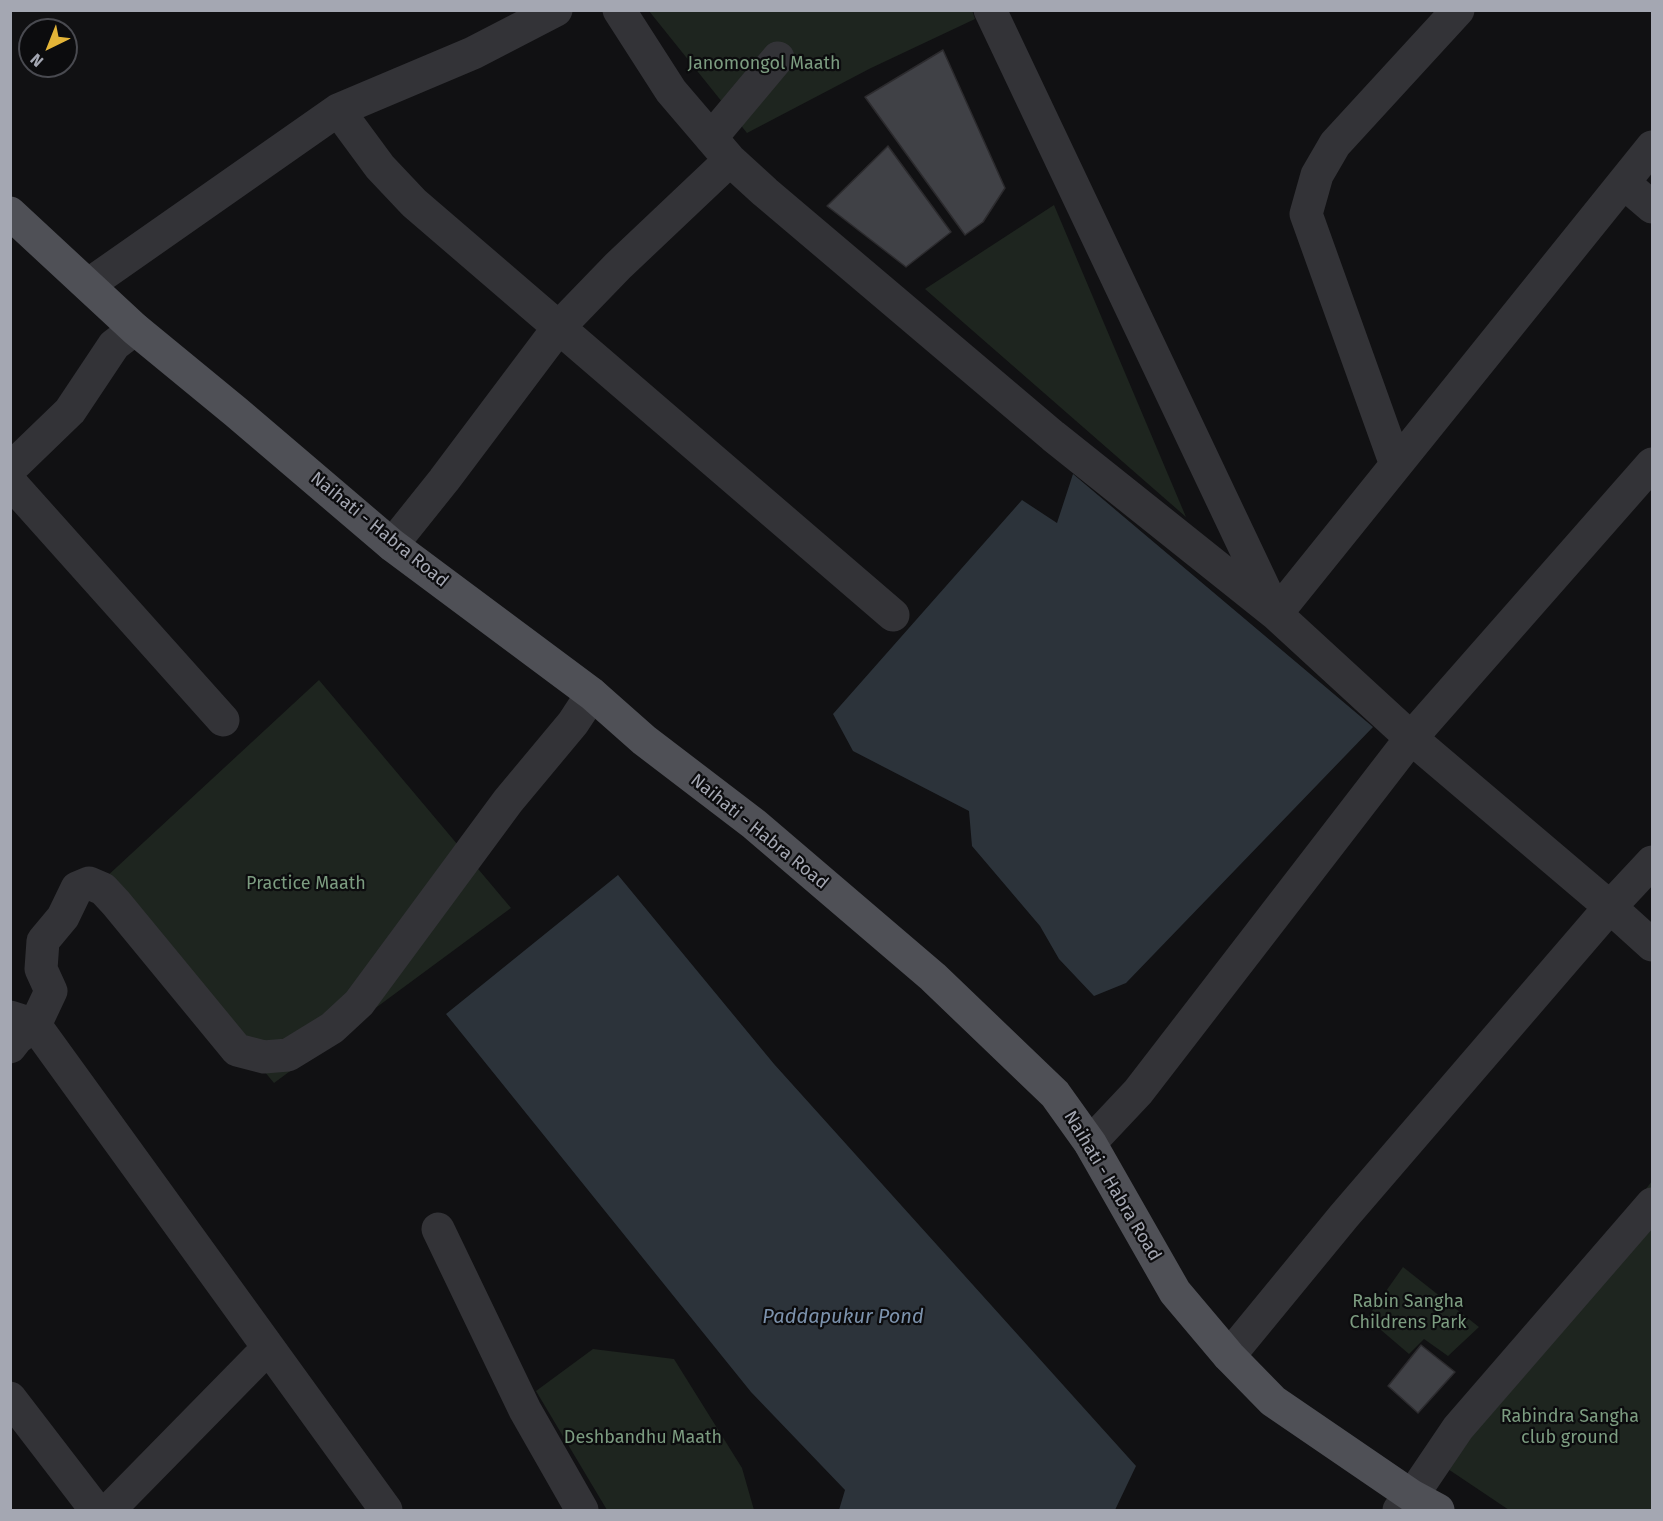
<!DOCTYPE html>
<html>
<head>
<meta charset="utf-8">
<style>
  body { margin:0 }
  #map { position:relative; width:1663px; height:1521px; overflow:hidden; background:#111113; font-family:"Fira Sans",sans-serif }
  canvas { display:block }
  .frame { position:absolute; inset:0; border:12px solid #a4a7b2; pointer-events:none }
  .north { position:absolute; left:18px; top:18px; width:60px; height:60px; box-sizing:border-box; background:#0c0c0e; border:2px solid #494a50; border-radius:50%; rotate:223deg; font-size:16px; font-weight:700; line-height:24px; text-align:center; color:#a4a7b2 }
  .north::after { content:''; display:block; margin:auto; width:21px; height:27px; background:#e4b538; clip-path:polygon(50% 0,100% 100%,50% 72%,0 100%) }
</style>
</head>
<body>
<div id="map">
<canvas width="1663" height="1521"></canvas>
<div class="frame"></div>
<div class="north">N</div>
</div>
<script>
const g = document.querySelector('canvas').getContext('2d');
g.lineJoin = 'round';
function fillPath(path, color) { g.fillStyle = color; g.fill(path, 'evenodd'); }
const poly = rows => new Path2D(rows.map(r => 'M' + r).join(''));
function trace(path, color, width, dash) { g.strokeStyle = color; g.lineWidth = width; g.lineCap = dash ? 'butt' : 'round'; g.setLineDash(dash || []); g.stroke(path); }
function write(font, color, halo, rows, align = 'center') {
  g.font = font + ' "Fira Sans",sans-serif'; g.lineWidth = 4.5; g.setLineDash([]); g.textBaseline = 'middle'; g.strokeStyle = halo; g.fillStyle = color; for (const [text, x, y, turn = 0] of rows) {
    g.save(); g.translate(x, y); g.rotate((+turn || 0) * Math.PI / 180); g.textAlign = isNaN(turn) ? turn : align; if (halo) g.strokeText(text, 0, 0); g.fillText(text, 0, 0); g.restore();
  }
}
fillPath(poly([
  [972,10,975,19,871,68,747,133,649,11],
  [1054,205,1186,517,925,289],
  [319,680,511,908,274,1083,104,879],
  [1652,1181,1652,1510,1509,1510,1439,1463],
  [1403,1267,1479,1327,1448,1356,1424,1339,1409,1354,1367,1318],
  [593,1349,674,1359,742,1468,754,1510,607,1510,536,1391]
]), '#1e251f');
fillPath(poly([
  [1073,474,1373,727,1126,983,1094,996,1059,959,1040,926,972,846,969,811,853,751,833,714,1022,500,1057,523],
  [618,875,774,1064,1136,1466,1115,1510,839,1510,845,1490,751,1392,446,1014]
]), '#2c333a');
const building = poly([
  [943,50,1005,188,983,222,965,235,865,97,943,50],
  [888,146,951,232,906,267,827,206,888,146],
  [1421,1345,1455,1372,1418,1413,1388,1386,1421,1345]
]);
fillPath(building, '#404146');
trace(building, '#2c2b2e', 1.5);
trace(poly([
  [619,10,671,91,730,160,765,192,1053,436,1276,614],
  [990,10,1272,605],
  [338,110,380,167,414,203,893,615],
  [711,138,778,58],
  [1652,147,1276,614,1411,738,1610,907,1652,862],
  [1624,183,1652,207],
  [88,285,338,110,473,53,556,10],
  [1396,465,1306,214,1317,175,1335,144,1458,10],
  [10,469,70,411,114,345,135,329],
  [10,482,223,720],
  [392,545,444,480,559,327,618,266,730,160],
  [10,1017,35,1025,51,991,41,969,43,941,63,917,77,888,89,883,103,889,116,903,237,1050,264,1057,288,1055,332,1028,359,1003,508,801,573,723,592,694],
  [10,1047,17,1038,35,1025,386,1510],
  [1090,1143,1138,1092,1411,738,1652,464],
  [438,1229,525,1410,582,1510],
  [1229,1356,1344,1216,1610,907,1652,945],
  [10,1398,96,1510],
  [109,1510,268,1348],
  [1399,1510,1412,1496,1458,1428,1652,1204]
]), '#333337', 33);
trace(poly([
  [10,213,135,329,236,412,392,545,592,694,644,740,754,824,933,977,1055,1094,1090,1143,1175,1292,1229,1356,1273,1401,1412,1496,1438,1510]
]), '#4f5056', 33);
write('18px', '#7c9c80', '#0c0c0e', [
  ["Janomongol Maath",764,64],
  ["Practice Maath",306,884],
  ["Rabin Sangha",1408,1302],
  ["Childrens Park",1408,1323],
  ["Rabindra Sangha",1570,1417],
  ["club ground",1570,1438],
  ["Deshbandhu Maath",643,1438]
]);
write('18px', '#a4a7b2', '#0c0c0e', [
  ["Naihati - Habra Road",379,530,39],
  ["Naihati - Habra Road",759,832,39],
  ["Naihati - Habra Road",1112,1186,59]
]);
write('italic 20px', '#7c92ac', '#0c0c0e', [
  ["Paddapukur Pond",843,1317]
]);
</script>
</body>
</html>
